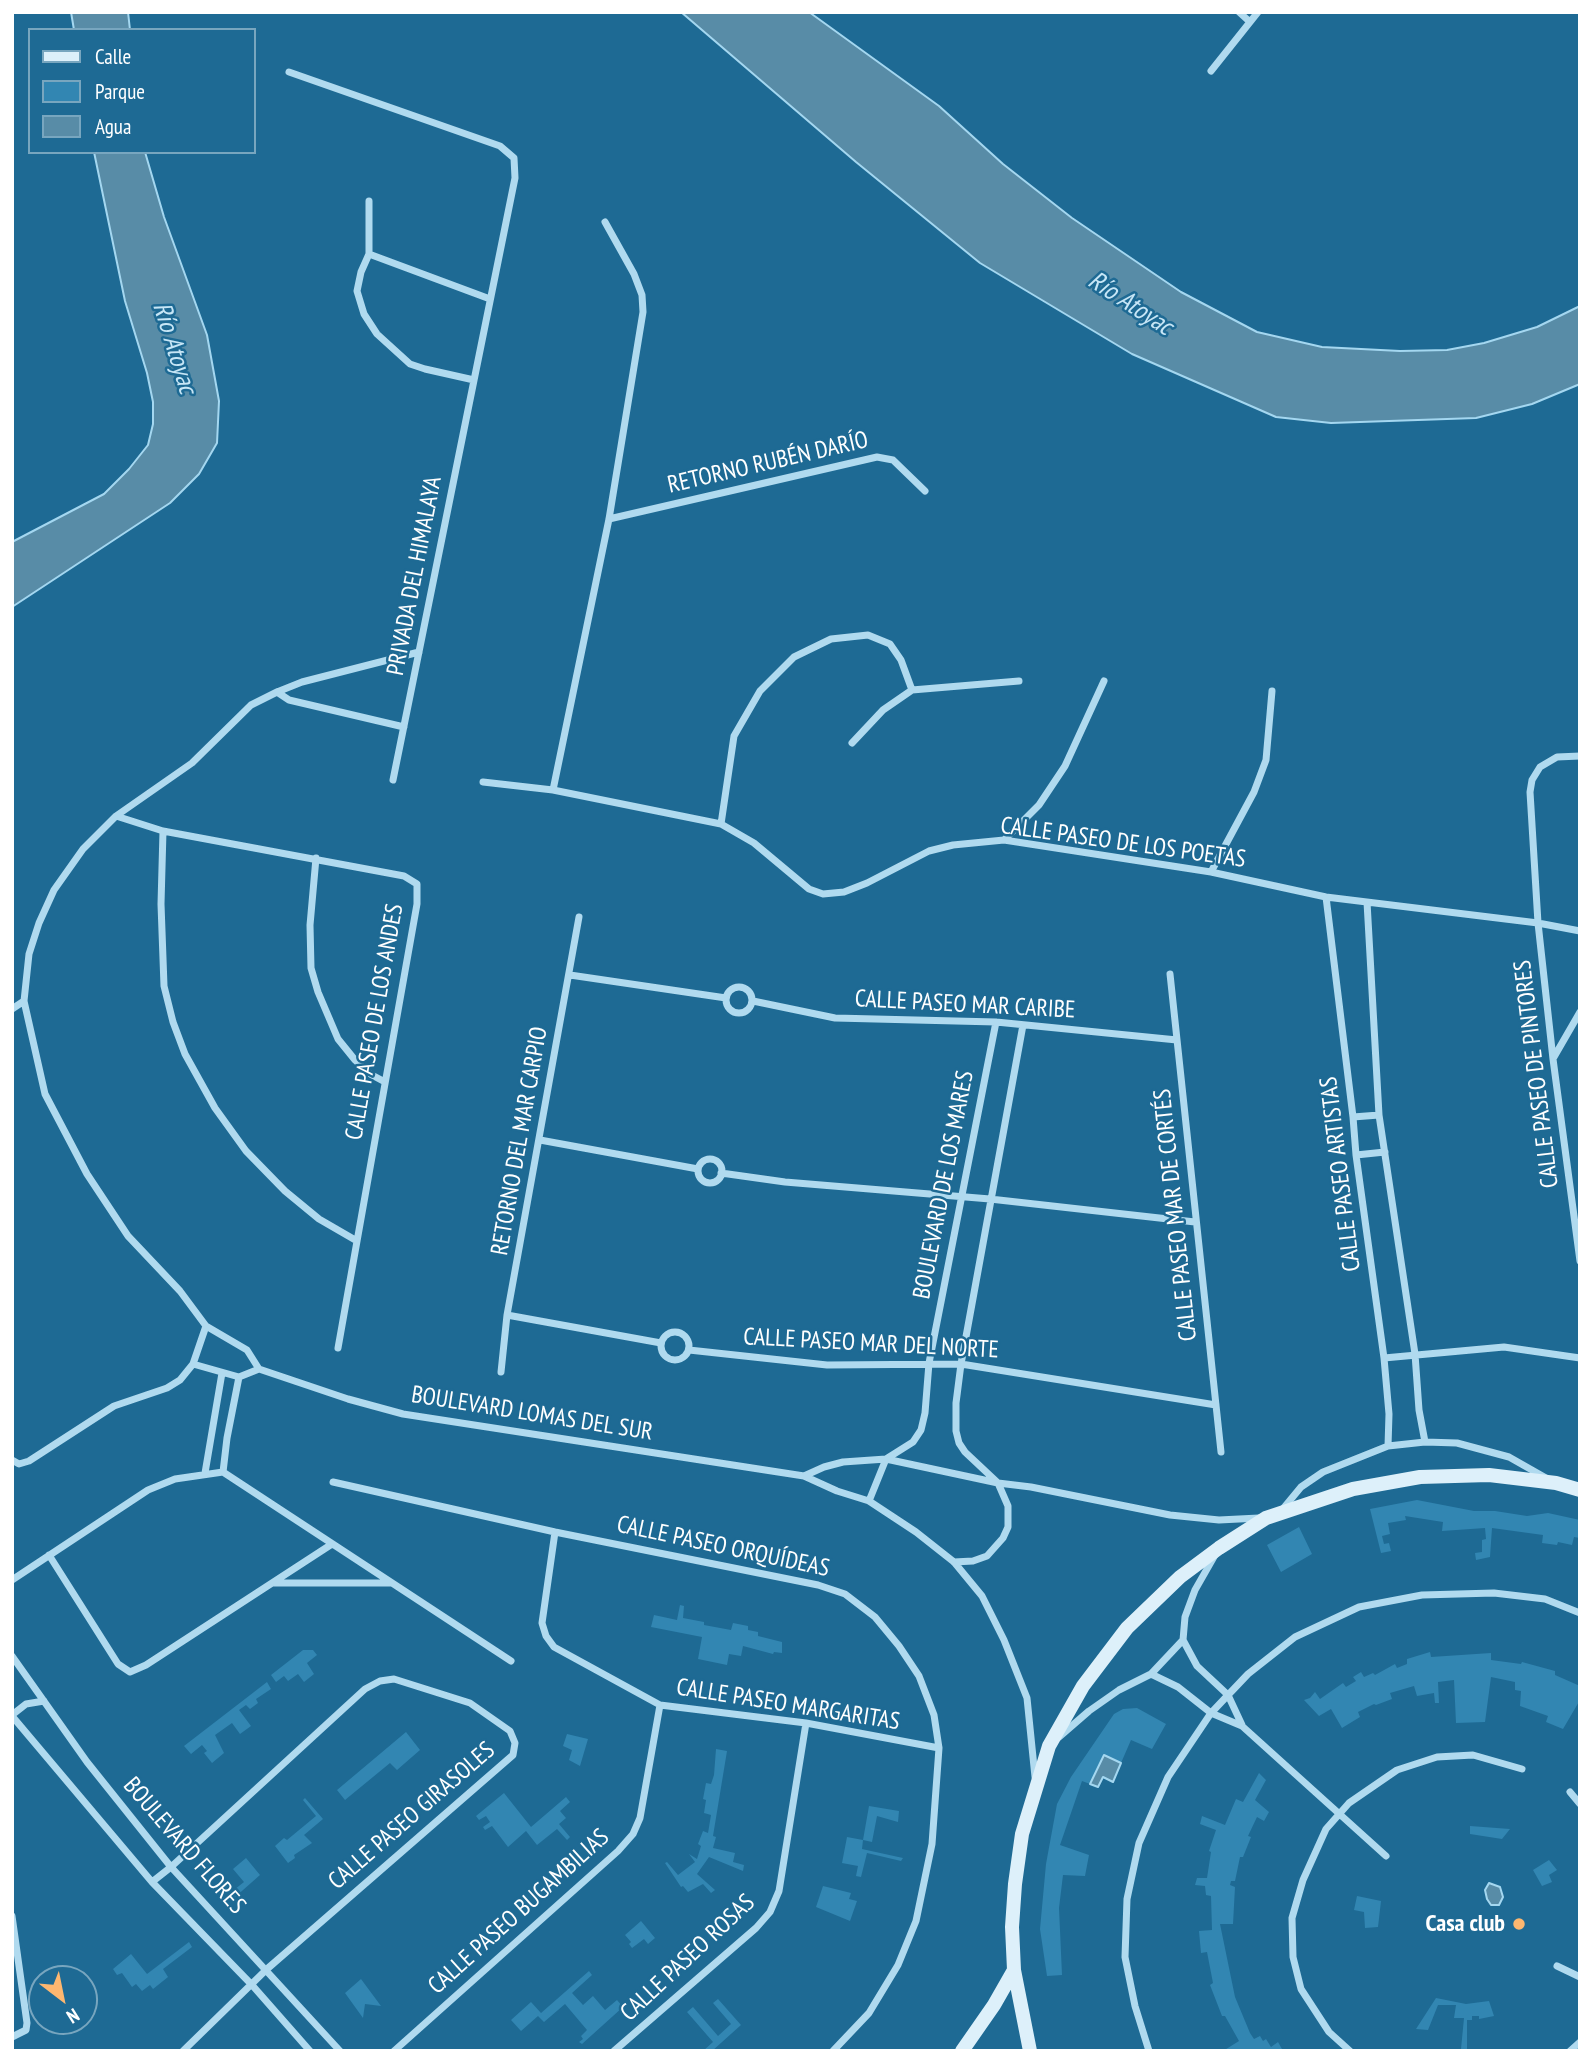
<!DOCTYPE html>
<html>
<head>
<meta charset="utf-8">
<style>
  body { margin:0 }
  #map { position:relative; width:1592px; height:2063px; overflow:hidden; background:#1e6a94; font-family:"PT Sans Narrow",sans-serif }
  canvas { display:block }
  .frame { position:absolute; inset:0; border:14px solid #fff; pointer-events:none }
  .legend { position:absolute; left:28px; top:28px; width:228px; height:126px; box-sizing:border-box; background:#1e6a94; border:2px solid #78a6bf; margin:0; padding:9px 12px; list-style:none; font-size:21px; color:#fff }
  .legend li { display:flex; align-items:center; gap:14px; height:35px }
  .legend b { width:35px; border:2px solid #78a6bf }
  .north { position:absolute; left:28px; top:1965px; width:70px; height:70px; box-sizing:border-box; background:#1e6a94; border:2px solid #78a6bf; border-radius:50%; rotate:148deg; font-size:19px; font-weight:700; line-height:28px; text-align:center; color:#fff }
  .north::after { content:''; display:block; margin:auto; width:24px; height:32px; background:#fdb770; clip-path:polygon(50% 0,100% 100%,50% 72%,0 100%) }
</style>
</head>
<body>
<div id="map">
<canvas width="1592" height="2063"></canvas>
<div class="frame"></div>
<ul class="legend">
<li><b style="height:9px;background:#ddf0fa"></b>Calle</li>
<li><b style="height:19px;background:#3286b2"></b>Parque</li>
<li><b style="height:19px;background:#588ca7"></b>Agua</li>
</ul>
<div class="north">N</div>
</div>
<script>
const g = document.querySelector('canvas').getContext('2d');
g.lineJoin = 'round';
function fillPath(path, color) { g.fillStyle = color; g.fill(path, 'evenodd'); }
const poly = rows => new Path2D(rows.map(r => 'M' + r).join(''));
function trace(path, color, width, dash) { g.strokeStyle = color; g.lineWidth = width; g.lineCap = dash ? 'butt' : 'round'; g.setLineDash(dash || []); g.stroke(path); }
function write(font, color, halo, rows, align = 'center') {
  g.font = font + ' "PT Sans Narrow",sans-serif'; g.lineWidth = 5; g.setLineDash([]); g.textBaseline = 'middle'; g.strokeStyle = halo; g.fillStyle = color; for (const [text, x, y, turn = 0] of rows) {
    g.save(); g.translate(x, y); g.rotate((+turn || 0) * Math.PI / 180); g.textAlign = isNaN(turn) ? turn : align; if (halo) g.strokeText(text, 0, 0); g.fillText(text, 0, 0); g.restore();
  }
}
fillPath(poly([
  [1417,1500,1474,1511,1495,1511,1527,1516,1548,1513,1580,1520,1580,1538,1574,1537,1572,1545,1558,1542,1557,1545,1542,1543,1543,1535,1492,1528,1490,1557,1476,1560,1475,1553,1482,1552,1482,1540,1486,1539,1485,1528,1442,1531,1443,1522,1405,1516,1406,1520,1388,1523,1390,1534,1382,1536,1384,1544,1389,1543,1391,1551,1381,1553,1370,1509],
  [1299,1527,1312,1554,1281,1572,1267,1545],
  [680,1605,684,1606,683,1618,704,1622,704,1625,731,1630,733,1623,748,1626,748,1630,758,1632,758,1636,782,1642,782,1653,774,1652,773,1654,743,1646,741,1656,729,1654,727,1665,698,1659,702,1637,651,1627,654,1615,677,1620],
  [303,1650,313,1650,317,1655,307,1663,314,1674,304,1682,298,1674,288,1681,284,1676,276,1682,271,1675],
  [1430,1652,1431,1657,1491,1653,1491,1660,1521,1664,1522,1662,1555,1671,1555,1675,1580,1686,1580,1700,1563,1729,1546,1722,1548,1716,1520,1706,1521,1691,1515,1690,1515,1682,1491,1677,1485,1722,1456,1723,1454,1680,1438,1682,1439,1703,1435,1703,1434,1693,1417,1696,1414,1686,1390,1693,1392,1699,1376,1705,1374,1704,1358,1712,1360,1717,1342,1728,1331,1709,1319,1716,1304,1700,1310,1698,1315,1692,1320,1699,1343,1683,1346,1687,1356,1681,1353,1677,1361,1672,1364,1677,1373,1673,1375,1675,1395,1664,1397,1668,1407,1664,1407,1659],
  [267,1682,271,1689,256,1699,258,1703,250,1709,246,1705,239,1710,251,1726,240,1734,232,1723,215,1735,224,1753,212,1763,204,1753,207,1751,202,1745,191,1754,184,1746],
  [1137,1708,1166,1724,1152,1749,1131,1740,1121,1763,1104,1756,1090,1784,1082,1781,1060,1845,1089,1855,1085,1876,1063,1875,1059,1908,1062,1975,1047,1976,1040,1929,1046,1864,1057,1804,1071,1777,1114,1714,1123,1709],
  [406,1732,420,1750,397,1770,390,1763,345,1800,337,1790],
  [567,1734,588,1739,580,1766,569,1760,572,1750,563,1746],
  [716,1749,727,1751,713,1836,716,1837,713,1848,735,1853,733,1862,744,1865,743,1871,709,1857,697,1874,715,1890,711,1893,703,1884,688,1892,683,1886,681,1887,665,1863,667,1862,678,1875,695,1862,689,1854,697,1859,701,1846,698,1844,703,1831,708,1833,711,1815,704,1813,706,1800,703,1799,706,1783,711,1784,714,1775],
  [1259,1773,1266,1780,1255,1800,1269,1812,1264,1821,1257,1817,1248,1836,1251,1837,1243,1857,1240,1857,1235,1881,1231,1881,1230,1885,1235,1887,1233,1924,1220,1924,1235,1997,1250,2033,1254,2039,1260,2036,1263,2041,1266,2039,1271,2047,1278,2042,1282,2049,1279,2051,1223,2051,1239,2041,1225,2016,1222,2016,1210,1985,1213,1983,1207,1952,1201,1953,1199,1931,1212,1930,1211,1896,1206,1895,1205,1886,1195,1885,1197,1878,1207,1878,1211,1852,1209,1851,1216,1830,1200,1824,1202,1816,1225,1825,1236,1799,1243,1802],
  [504,1793,531,1827,566,1797,570,1802,560,1811,566,1818,559,1824,570,1837,567,1840,557,1829,537,1845,526,1831,508,1847,492,1826,485,1830,483,1827,490,1822,486,1816,479,1820,476,1816],
  [305,1798,323,1819,304,1835,312,1843,294,1855,295,1858,288,1863,275,1846,284,1838,287,1840,316,1816,303,1800],
  [869,1806,899,1811,898,1822,877,1816,872,1842,863,1840,862,1849,903,1858,901,1861,867,1853,861,1877,856,1876,858,1866,842,1863,847,1837,863,1840],
  [1470,1826,1510,1829,1502,1839,1470,1834],
  [246,1858,260,1875,234,1898,230,1893,244,1882,233,1869],
  [1549,1860,1557,1870,1549,1875,1552,1882,1542,1886,1533,1870],
  [823,1886,851,1893,849,1899,857,1901,850,1921,816,1907],
  [1357,1896,1381,1901,1378,1927,1365,1928,1364,1912,1354,1910],
  [641,1921,655,1938,648,1944,644,1939,632,1948,629,1944,631,1942,625,1935],
  [189,1942,192,1947,163,1969,168,1977,153,1989,150,1985,142,1991,136,1984,132,1987,122,1973,117,1975,113,1969,131,1954,147,1974],
  [589,1971,592,1975,572,1993,583,2005,593,1996,605,2010,617,2000,623,2007,582,2044,579,2042,583,2039,581,2036,587,2030,565,2004,544,2022,538,2016,521,2031,511,2020,531,2002,541,2013],
  [361,1979,381,2006,365,2004,363,2018,345,1993],
  [1436,1998,1466,2004,1489,2001,1494,2016,1479,2019,1479,2016,1472,2016,1472,2020,1467,2020,1467,2049,1461,2049,1464,2018,1454,2018,1456,2005,1438,2005,1428,2030,1416,2029],
  [718,1999,741,2025,712,2051,703,2051,713,2042,687,2012,693,2007,718,2036,731,2024,713,2003]
]), '#3286b2');
const water = poly([
  [71,12,128,12,130,30,74,30,71,12],
  [681,12,809,12,939,106,1003,164,1072,218,1181,292,1257,332,1322,347,1400,351,1447,350,1484,343,1537,327,1580,306,1580,384,1532,404,1476,418,1331,423,1276,417,1132,354,980,263,856,162,681,12],
  [94,152,145,152,164,217,207,335,219,401,217,443,199,474,170,503,12,607,12,542,104,494,129,469,148,445,153,424,153,402,147,373,125,301,94,152],
  [1104,1755,1121,1763,1113,1782,1103,1777,1098,1787,1090,1784,1104,1755],
  [1489,1883,1500,1887,1503,1897,1499,1905,1491,1905,1487,1899,1485,1890,1489,1883]
]);
fillPath(water, '#588ca7');
trace(water, '#a4d7f0', 2);
trace(poly([
  [1239,12,1250,22],
  [1211,71,1258,12],
  [289,72,500,146,514,158,515,178,393,780],
  [369,201,369,254,361,272,357,291,364,314,377,334,410,364,425,369,474,380],
  [369,254,490,299],
  [609,519,877,457,893,460,925,491],
  [277,692,289,700,404,727],
  [852,743,883,710,912,690,1019,681],
  [1580,756,1557,757,1540,767,1532,780,1530,792,1538,923,1553,1059,1580,1261],
  [483,782,553,790,721,824,754,843,809,889,823,894,844,892,867,883,929,851,953,845,1004,840,1211,872,1326,897,1538,923,1580,931],
  [553,790,609,519,643,312,642,295,634,274,605,222],
  [116,816,163,831,404,876,417,884,417,904,338,1348],
  [721,824,734,736,760,691,794,657,831,639,868,635,890,644,901,660,912,690],
  [163,831,161,904,164,986,173,1022,185,1054,215,1108,246,1151,285,1191,319,1219,357,1241],
  [1004,840,1039,805,1065,766,1104,681],
  [316,858,310,925,311,968,318,992,338,1039,355,1060,370,1074,385,1082],
  [1211,872,1254,792,1266,760,1272,691],
  [1326,897,1353,1117,1356,1155,1384,1358,1389,1414,1388,1446],
  [1367,902,1379,1115,1415,1354,1419,1410,1425,1442],
  [1170,974,1221,1452],
  [570,975,726,998],
  '726 1000a13 13 0 1 1 26 0a13 13 0 1 1-26 0Z',
  [753,1001,835,1018,996,1022,1177,1040],
  [12,1009,24,1001],
  [1554,1057,1580,1012],
  [1353,1117,1379,1115],
  [540,1140,698,1169],
  [1356,1155,1385,1152],
  '698 1171a12 12 0 1 1 24 0a12 12 0 1 1-24 0Z',
  [721,1173,785,1182,990,1199,1195,1222],
  [507,1315,661,1343],
  '661 1346a14 14 0 1 1 28 0a14 14 0 1 1-28 0Z',
  [689,1350,827,1365,961,1364,1216,1405],
  [1384,1358,1504,1347,1580,1358],
  [193,1364,239,1377,259,1369],
  [259,1369,247,1350,206,1326,180,1291,128,1236,87,1174,45,1094,24,1001,29,954,39,923,54,890,83,849,116,816,192,763,251,705,277,692,302,682,419,652],
  [259,1369,348,1399,403,1414,804,1476,837,1491,869,1501,916,1532,954,1562,982,1596,1004,1640,1027,1698,1035,1777],
  [501,1372,507,1315,579,917],
  [12,1460,19,1464,29,1461,114,1406,167,1388,180,1380,193,1364,206,1326],
  [223,1472,227,1438,239,1377],
  [205,1473,222,1373],
  [804,1476,824,1467,843,1462,886,1459,998,1483,1031,1487,1170,1515,1219,1520,1259,1518],
  [333,1482,555,1532,818,1585,845,1594,875,1617,899,1646,919,1676,934,1715,939,1748,932,1844,916,1921,898,1965,869,2013,833,2051],
  [869,1501,886,1459,913,1442,921,1430,925,1413,929,1363,996,1022],
  [1282,1510,1301,1487,1323,1472,1388,1446,1425,1442,1457,1443,1509,1457,1546,1478],
  [555,1532,542,1623,546,1636,554,1647,660,1705,806,1723,939,1748],
  [49,1555,118,1664,130,1672,146,1665,332,1544],
  [954,1562,973,1561,987,1556,1003,1538,1008,1527,1008,1506,998,1483,965,1452,959,1443,956,1431,956,1403,961,1364,1023,1025],
  [12,1580,148,1490,175,1479,223,1472,511,1661],
  [273,1583,391,1583],
  [1183,1640,1197,1666,1228,1695,1242,1725],
  [12,1656,87,1762,171,1867,340,2051],
  [1151,1674,1178,1687,1211,1713,1242,1726,1386,1856],
  [12,1715,26,1704,44,1701],
  [12,1716,152,1882,252,1985,310,2051],
  [1059,1737,1089,1711,1119,1690,1151,1674,1183,1640,1185,1617,1195,1590,1215,1555],
  [1570,1792,1580,1804],
  [152,1882,171,1867,365,1689,380,1681,394,1679,470,1703,510,1731,515,1743,513,1755,267,1969,183,2051],
  [12,1916,27,2023,26,2030,12,2037],
  [1557,1966,1580,1977],
  [394,2051,618,1851,633,1834,640,1818,660,1705],
  [614,2051,756,1928,770,1912,779,1891,806,1723],
  [1149,2051,1135,2006,1125,1957,1127,1899,1139,1843,1168,1777,1211,1713,1248,1674,1295,1637,1359,1607,1422,1595,1494,1593,1545,1599,1580,1613],
  [1350,2051,1329,2032,1301,1989,1293,1957,1292,1918,1303,1880,1326,1829,1349,1803,1397,1770,1437,1757,1473,1755,1522,1769],
  [1570,2051,1580,2042]
]), '#b0daef', 7);
trace(poly([
  [962,2051,994,2005,1014,1970],
  [1030,2051,1014,1970,1012,1927,1015,1884,1022,1834,1049,1746,1083,1686,1127,1628,1180,1577,1219,1548,1266,1518,1353,1489,1420,1477,1489,1475,1556,1483,1580,1490]
]), '#ddf0fa', 14);
for (const [x, y, r, color] of [
  [1519,1924,7,"#fdb770"]
]) { const dot = new Path2D(); dot.arc(x, y, r, 0, 2 * Math.PI); g.fillStyle = color; g.fill(dot); trace(dot, '#1e6a94', 2.5); }
write('24px', '#fff', '#1e6a94', [
  ["RETORNO RUBÉN DARÍO",768,463,-13],
  ["PRIVADA DEL HIMALAYA",415,576,-79],
  ["CALLE PASEO DE LOS POETAS",1123,843,8],
  ["CALLE PASEO MAR CARIBE",965,1005,3],
  ["CALLE PASEO DE LOS ANDES",375,1022,-80],
  ["CALLE PASEO DE PINTORES",1537,1074,-97],
  ["RETORNO DEL MAR CARPIO",520,1141,-80],
  ["CALLE PASEO ARTISTAS",1341,1174,-97],
  ["BOULEVARD DE LOS MARES",944,1185,-79],
  ["CALLE PASEO MAR DE CORTÉS",1176,1215,-96],
  ["CALLE PASEO MAR DEL NORTE",871,1344,3],
  ["BOULEVARD LOMAS DEL SUR",532,1414,9],
  ["CALLE PASEO ORQUÍDEAS",723,1547,12],
  ["CALLE PASEO MARGARITAS",788,1705,9],
  ["CALLE PASEO GIRASOLES",412,1816,-41],
  ["BOULEVARD FLORES",184,1846,49],
  ["CALLE PASEO BUGAMBILIAS",519,1912,-42],
  ["CALLE PASEO ROSAS",688,1958,-43]
]);
write('bold 24px', '#fff', '#1e6a94', [
  ["Casa club",1505,1924]
], 'right');
write('italic 26px', '#c7e6f6', '#1e6a94', [
  ["Río Atoyac",1130,304,33],
  ["Río Atoyac",174,348,73]
]);
</script>
</body>
</html>
